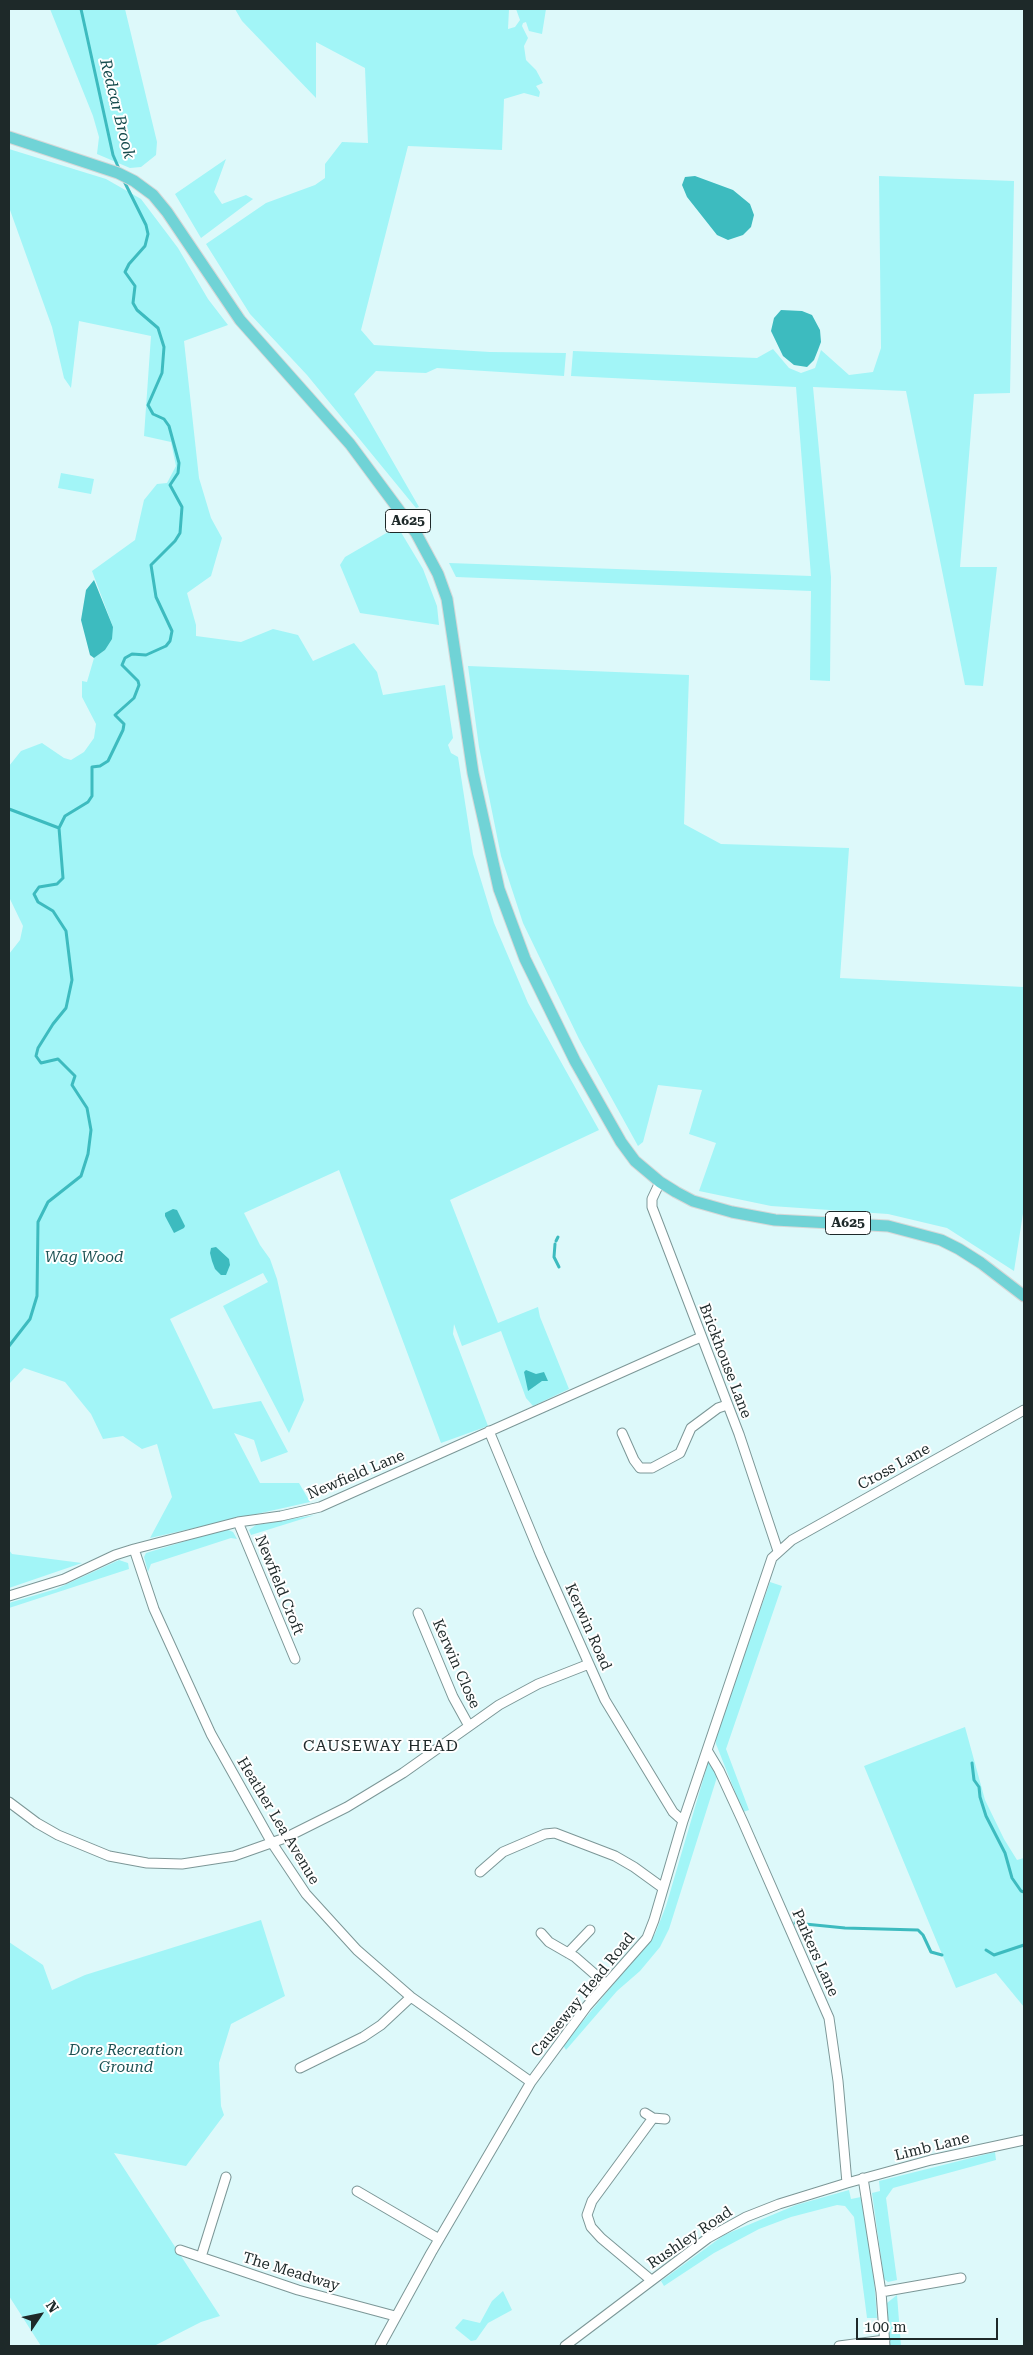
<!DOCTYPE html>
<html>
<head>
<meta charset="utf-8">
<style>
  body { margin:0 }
  #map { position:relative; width:1033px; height:2355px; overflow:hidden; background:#ddf9fa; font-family:"Roboto Serif",serif }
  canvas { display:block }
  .frame { position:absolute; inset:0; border:10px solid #1e2929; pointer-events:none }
  .north { position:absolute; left:15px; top:2290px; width:50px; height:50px; -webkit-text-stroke:4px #fff; paint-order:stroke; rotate:56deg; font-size:14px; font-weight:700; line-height:20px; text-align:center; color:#1e2929 }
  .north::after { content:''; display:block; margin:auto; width:18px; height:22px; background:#1e2929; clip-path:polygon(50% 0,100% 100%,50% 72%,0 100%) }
  .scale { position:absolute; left:856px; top:2318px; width:142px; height:22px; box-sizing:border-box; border:2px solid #1e2929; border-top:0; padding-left:6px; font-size:15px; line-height:18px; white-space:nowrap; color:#1e2929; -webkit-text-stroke:4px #fff; paint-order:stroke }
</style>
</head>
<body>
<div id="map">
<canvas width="1033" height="2355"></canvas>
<div class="frame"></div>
<div class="north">N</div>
<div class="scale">100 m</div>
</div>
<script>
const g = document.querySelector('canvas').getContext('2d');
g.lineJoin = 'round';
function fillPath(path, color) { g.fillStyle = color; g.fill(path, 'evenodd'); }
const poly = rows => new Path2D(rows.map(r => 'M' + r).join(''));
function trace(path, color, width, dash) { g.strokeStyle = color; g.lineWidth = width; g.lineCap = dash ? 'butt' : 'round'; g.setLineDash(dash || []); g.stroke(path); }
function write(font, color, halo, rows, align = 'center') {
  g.font = font + ' "Roboto Serif",serif'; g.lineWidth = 4; g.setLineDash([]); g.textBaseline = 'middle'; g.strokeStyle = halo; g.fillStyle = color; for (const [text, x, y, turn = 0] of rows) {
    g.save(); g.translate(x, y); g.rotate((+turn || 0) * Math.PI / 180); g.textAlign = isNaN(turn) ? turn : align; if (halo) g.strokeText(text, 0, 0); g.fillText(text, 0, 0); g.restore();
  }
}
fillPath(poly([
  [50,9,125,9,157,142,156,155,141,167,130,168,97,154,99,137,93,116],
  [235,9,509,9,508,29,515,27,520,20,516,9,546,9,542,34,529,31,526,22,523,23,522,26,528,38,524,46,526,60,536,70,543,83,536,86,540,92,539,97,524,93,504,99,502,150,408,146,361,330,374,345,490,352,566,353,564,376,437,368,426,373,376,371,354,394,419,507,416,508,307,375,250,314,206,244,266,203,315,185,325,178,325,164,342,142,368,143,365,68,316,42,316,98,242,21],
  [9,149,106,179,141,199,178,248,208,299,228,325,184,341,199,478,211,518,222,538,211,576,187,593,196,625,196,636,241,642,273,629,298,635,313,661,354,643,377,672,383,695,445,685,453,738,448,745,451,753,458,757,473,854,494,923,528,1003,599,1130,450,1200,498,1323,538,1307,540,1317,569,1389,533,1406,526,1398,501,1331,462,1346,454,1324,453,1334,488,1426,441,1443,339,1170,244,1213,260,1245,270,1259,277,1279,304,1400,289,1433,223,1306,268,1282,263,1273,170,1319,213,1409,261,1401,288,1452,261,1462,254,1440,234,1433,260,1483,299,1483,310,1502,150,1538,172,1497,157,1444,142,1449,123,1436,103,1439,91,1414,65,1382,24,1368,9,1384,9,954,20,940,23,926,9,897,9,766,21,751,42,743,64,758,71,760,84,752,94,738,96,724,82,697,82,681,87,682,94,658,105,650,113,627,92,571,135,540,144,500,157,484,167,483,176,466,171,442,144,436,151,336,79,321,71,388,64,378,52,327,10,210],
  [226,159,214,192,222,204,246,195,253,199,201,238,175,194],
  [879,176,1014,181,1010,393,974,394,960,567,997,567,983,686,965,685,906,391,813,387,831,577,830,681,810,680,811,591,456,577,449,563,811,576,796,387,571,376,573,351,757,358,773,349,789,368,801,373,815,368,821,350,849,375,873,372,881,348],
  [61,473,94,479,91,494,58,488],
  [395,528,399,529,423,569,437,606,439,625,360,613,340,565,345,557],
  [468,666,689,675,684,824,721,844,849,848,840,978,1024,987,1024,1207,1014,1271,947,1228,888,1214,771,1206,699,1191,716,1143,689,1134,702,1090,658,1085,643,1142,638,1146,579,1039,523,923,501,856,479,747],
  [315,1515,251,1535,249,1530,256,1525],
  [226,1529,233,1532,237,1539,231,1538,151,1564,148,1572,144,1557,146,1553],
  [9,1550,12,1554,82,1563,9,1588],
  [119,1560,128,1563,129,1569,9,1608,9,1603,56,1589],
  [770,1582,782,1586,726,1749,749,1810,743,1812,716,1744,716,1735],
  [965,1727,985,1800,1004,1839,1017,1860,1024,1858,1024,2007,996,1973,956,1988,864,1766],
  [711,1762,718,1774,669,1929,660,1947,640,1971,617,1991,566,2050,563,2045,655,1934,666,1906,708,1763],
  [261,1920,285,1996,231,2024,219,2063,221,2106,224,2115,186,2166,114,2153,220,2316,201,2322,154,2346,41,2346,9,2296,9,1942,43,1965,52,1990,85,1975],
  [995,2152,996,2160,893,2188,886,2198,897,2280,888,2282,884,2279,872,2193,880,2191,879,2181],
  [849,2190,851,2199,861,2197,874,2279,877,2318,867,2318,854,2217,845,2206,837,2205,791,2217,759,2229,714,2253,664,2286,661,2281,724,2235,796,2205],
  [503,2291,512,2310,488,2323,476,2340,471,2341,455,2328,463,2319,480,2323,492,2301],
  [897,2295,901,2346,889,2346,887,2303]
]), '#a2f5f7');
fillPath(poly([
  [695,176,733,190,750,204,754,215,751,227,743,235,728,240,717,235,687,197,682,185,685,177],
  [781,310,802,311,812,315,820,330,821,342,818,350,814,360,807,367,794,365,783,356,771,331,774,318],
  [94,580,113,627,112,639,105,650,94,658,90,655,81,620,86,590],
  [173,1209,177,1210,185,1226,184,1228,174,1233,165,1216,165,1213],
  [216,1247,229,1259,230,1265,226,1275,221,1275,215,1269,212,1261,210,1253,211,1248],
  [526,1370,536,1374,544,1372,548,1381,542,1381,528,1391,524,1372]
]), '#3dbbbf');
trace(poly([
  [81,9,113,155,120,171],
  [9,809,59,828],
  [556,1241,558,1237],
  [555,1244,554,1257,559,1267],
  [9,1346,30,1319,37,1296,38,1222,48,1202,81,1176,88,1154,91,1130,87,1108,72,1085,75,1076,58,1059,41,1063,36,1056,38,1048,53,1024,66,1008,72,980,66,931,53,911,38,902,34,894,39,887,57,884,63,878,59,828,65,816,88,802,92,796,92,767,100,766,108,761,123,730,124,724,115,715,134,698,139,685,138,681,122,665,125,658,132,654,146,655,166,646,170,641,172,631,156,597,151,565,175,541,180,533,182,507,170,485,178,473,179,463,169,426,164,419,153,414,148,405,162,373,164,347,158,328,137,310,133,303,135,286,125,272,129,264,145,246,148,234,146,225,123,179],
  [972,1763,974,1780,979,1787,980,1797,986,1816,1005,1853,1012,1878,1021,1891,1024,1892],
  [795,1923,845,1928,918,1930,923,1935,931,1952,942,1955],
  [986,1950,994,1955,1024,1945]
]), '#3dbbbf', 3);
const minor = poly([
  [660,1182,652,1199,652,1207,739,1434,778,1551],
  [489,1431,540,1554,605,1700,673,1812,683,1821],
  [622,1433,634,1460,640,1468,652,1468,680,1453,691,1428,718,1408,727,1405],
  [238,1522,295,1659],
  [134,1549,154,1609,211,1734,272,1843,306,1894,357,1950,411,1997,531,2082],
  [9,1596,64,1579,115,1555,134,1549,238,1522,281,1516,320,1507,701,1337],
  [418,1613,453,1697,469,1726],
  [707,1750,719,1770,743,1822,829,2018,838,2081,847,2183],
  [9,1802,37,1823,58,1835,109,1856,147,1863,182,1864,234,1856,285,1838,347,1807,403,1773,499,1705,538,1684,589,1664],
  [480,1872,503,1852,545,1834,555,1833,615,1856,634,1867,663,1888],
  [541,1933,549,1942,575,1957,606,1984],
  [568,1953,590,1930],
  [300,2068,363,2037,381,2025,411,1997],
  [645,2113,653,2118,592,2201,587,2215,591,2227,601,2238,651,2280],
  [653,2118,665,2119],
  [863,2178,881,2292,885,2346],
  [357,2191,439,2239],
  [180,2250,298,2290,395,2316],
  [201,2257,226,2177],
  [881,2292,961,2278],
  [380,2346,431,2253,531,2082,587,2006,647,1938,654,1920,683,1821,772,1558,792,1540,1024,1410],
  [565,2346,708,2238,746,2217,779,2204,847,2183,931,2160,1024,2140],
  [839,2346,885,2340]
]);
const major = poly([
  [9,137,118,173,134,181,153,195,167,212,240,320,350,444,416,533,438,574,447,599,473,773,499,889,525,959,575,1061,621,1142,635,1161,660,1182,676,1192,693,1201,732,1212,775,1220,888,1226,941,1240,959,1249,981,1263,1024,1296]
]);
trace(minor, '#7c9797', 11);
trace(major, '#d6d8d8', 13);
trace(minor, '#fff', 9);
trace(major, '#70d3d6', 11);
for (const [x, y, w] of [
  [408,521,45],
  [848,1223,45]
]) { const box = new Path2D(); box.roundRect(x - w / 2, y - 11.5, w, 23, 4); g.fillStyle = '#fff'; g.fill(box); trace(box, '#1e2929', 1); }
write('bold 14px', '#1e2929', null, [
  ["A625",408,521],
  ["A625",848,1223]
]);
write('italic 15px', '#1b5052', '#fff', [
  ["Wag Wood",84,1258],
  ["Dore Recreation",126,2051],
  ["Ground",126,2068]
]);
write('15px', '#1e2929', '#fff', [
  ["Brickhouse Lane",725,1361,69],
  ["Cross Lane",894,1467,-29],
  ["Newfield Lane",356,1475,-23],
  ["Newfield Croft",279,1585,68],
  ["Kerwin Road",588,1627,66],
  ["Kerwin Close",456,1664,66],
  ["Heather Lea Avenue",278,1821,59],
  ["Parkers Lane",815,1953,66],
  ["Causeway Head Road",583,1995,-51],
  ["Limb Lane",932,2147,-14],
  ["Rushley Road",690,2238,-34],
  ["The Meadway",291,2272,17]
]);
write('italic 16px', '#174d4f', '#fff', [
  ["Redcar Brook",117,109,76]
]);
g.letterSpacing = '1px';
write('16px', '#1e2929', '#fff', [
  ["CAUSEWAY HEAD",381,1746]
]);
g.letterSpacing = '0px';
</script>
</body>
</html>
